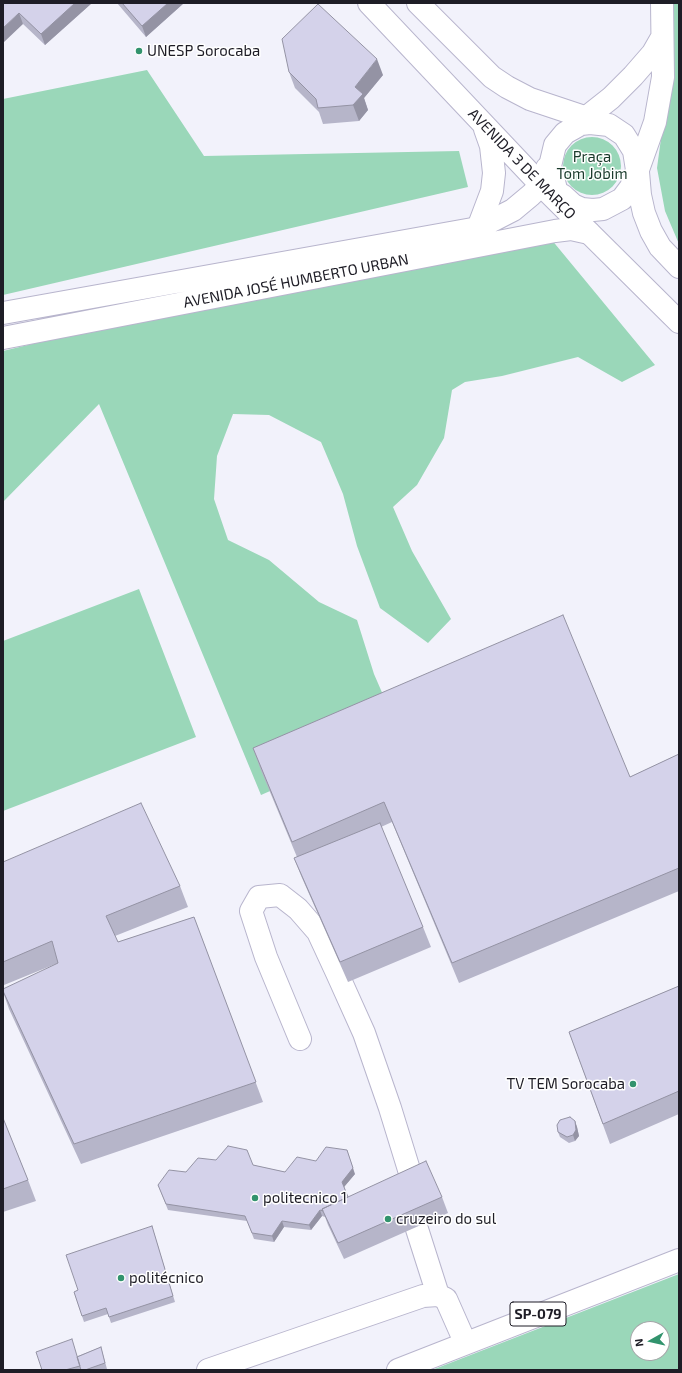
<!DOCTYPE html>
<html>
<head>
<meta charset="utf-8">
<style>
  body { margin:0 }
  #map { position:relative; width:682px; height:1373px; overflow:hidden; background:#f2f2fb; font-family:"Exo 2",sans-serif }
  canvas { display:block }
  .frame { position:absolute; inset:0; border:4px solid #1e1d26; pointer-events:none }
  .north { position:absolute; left:630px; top:1321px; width:40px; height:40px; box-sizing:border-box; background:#fff; border:1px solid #a5a5a8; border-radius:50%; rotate:262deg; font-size:11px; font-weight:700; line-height:16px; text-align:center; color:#1e1d26 }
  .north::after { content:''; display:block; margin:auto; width:14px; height:18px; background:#32936d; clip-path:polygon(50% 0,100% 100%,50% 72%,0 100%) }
</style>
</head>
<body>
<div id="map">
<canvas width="682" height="1373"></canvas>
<div class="frame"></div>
<div class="north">N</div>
</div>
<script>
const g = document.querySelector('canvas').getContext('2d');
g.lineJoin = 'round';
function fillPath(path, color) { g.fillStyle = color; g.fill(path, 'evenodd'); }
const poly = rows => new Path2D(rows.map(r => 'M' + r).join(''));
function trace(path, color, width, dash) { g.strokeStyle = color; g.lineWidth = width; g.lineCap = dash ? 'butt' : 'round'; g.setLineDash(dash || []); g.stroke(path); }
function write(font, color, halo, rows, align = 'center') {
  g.font = font + ' "Exo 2",sans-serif'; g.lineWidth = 3; g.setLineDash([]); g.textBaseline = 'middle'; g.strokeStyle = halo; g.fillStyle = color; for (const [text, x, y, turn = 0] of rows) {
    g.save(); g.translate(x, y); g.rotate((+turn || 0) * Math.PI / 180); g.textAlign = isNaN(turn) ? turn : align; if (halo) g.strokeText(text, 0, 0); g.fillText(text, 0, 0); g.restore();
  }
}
fillPath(poly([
  [673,3,679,3,679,244,665,211,657,168,671,65],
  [147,70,204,156,459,151,468,187,3,295,3,99],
  '563 166a29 29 0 1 1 58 0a29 29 0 1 1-58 0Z',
  [551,239,655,365,622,382,578,357,502,376,465,382,452,390,444,438,417,485,393,507,412,551,451,619,428,643,380,608,357,546,343,494,321,442,269,415,233,414,217,456,214,499,228,540,269,560,319,602,357,620,374,674,387,704,411,729,261,795,99,404,3,502,3,351,94,329],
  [139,589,196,737,3,811,3,641],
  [679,1274,679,1370,432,1370],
  [638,1329,662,1329,662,1353,638,1353]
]), '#9ad7b9');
const minor = poly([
  [573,128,611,98,633,76,653,53,661,39],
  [635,178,655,122,663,77,662,3],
  [3,313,478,228,513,210,531,195,541,185,547,168],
  [3,338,555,231,571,229,589,233],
  [300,1039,266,957,251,911,259,897,280,895,298,909,318,932,337,973,364,1033,390,1108,410,1173,416,1226,438,1295],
  [208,1370,423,1296,438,1295,446,1299,465,1342]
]);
const major = poly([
  [369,3,541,185,679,322],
  [418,3,492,77,507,87,530,99,599,122],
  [638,172,640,195,644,213,651,231,660,247,679,267],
  [559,201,550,166,555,145,565,133,581,124,590,123,609,125,624,135,634,151,637,170,631,187,622,199,603,209,593,210,582,209,573,205,562,195],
  [478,228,492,191,494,173,491,146,485,129],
  [398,1370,679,1260]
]);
trace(minor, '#b8b5cd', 24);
trace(major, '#b8b5cd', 24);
trace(minor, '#fff', 22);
trace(major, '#fff', 22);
fillPath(poly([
  [3,3,92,3,45,45,23,24],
  [117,3,184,3,146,37],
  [289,72,383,75,364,98,368,110,359,121,323,124,319,112,295,88],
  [253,748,630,777,679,754,679,891,459,983,392,822,381,827,423,927,431,947,348,982,302,878,294,858,297,857,260,768],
  [3,862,180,886,188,907,115,936,118,942,194,917,263,1102,81,1164,9,1009,3,992,58,963,4,985,3,984],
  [679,986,679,1114,610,1144,569,1032],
  [3,1118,28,1180,36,1201,3,1212],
  [575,1121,577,1127,579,1136,575,1141,569,1143,560,1137,558,1132],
  [253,1165,285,1172,355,1174,344,1187,348,1197,442,1197,448,1213,344,1259,328,1225,325,1217,322,1216,311,1230,284,1227,274,1242,254,1239,247,1221,168,1210,158,1185,186,1172],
  [152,1226,175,1302,111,1323,108,1314,84,1322,74,1292,78,1290],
  [101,1347,107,1369,104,1370,42,1370]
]), '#b6b5c9');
fillPath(poly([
  [75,3,92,3,45,45,41,34],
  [168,3,184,3,146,37,142,26],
  [19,13,23,24,3,43,3,28],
  [377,59,383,75,364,98,368,110,359,121,353,105,355,87],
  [575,1121,577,1127,579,1136,575,1141,573,1135],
  [347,1150,355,1174,344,1187,342,1182],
  [320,1210,322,1216,311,1230,309,1225],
  [282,1221,284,1227,274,1242,272,1236]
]), '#9493a4');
const building = poly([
  [3,3,75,3,41,34,19,13,3,28,3,3],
  [122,3,168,3,142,26,122,3],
  [318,4,377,59,355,87,363,94,353,105,318,108,316,99,289,72,282,39,318,4],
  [563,615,630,777,679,754,679,868,452,963,384,802,292,842,253,748,563,615],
  [141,803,180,886,106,916,118,942,194,917,256,1082,74,1144,3,991,3,989,58,963,52,941,3,962,3,862,141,803],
  [380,823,423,927,340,962,294,858,380,823],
  [679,986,679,1091,603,1124,569,1032,679,986],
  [570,1117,575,1121,576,1130,573,1135,567,1137,558,1132,557,1125,560,1120,570,1117],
  [3,1118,28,1180,3,1189,3,1118],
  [228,1146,247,1150,253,1165,285,1172,297,1157,316,1161,326,1147,347,1150,353,1168,342,1182,348,1197,322,1209,323,1211,320,1210,309,1225,282,1221,272,1236,252,1233,245,1216,166,1204,158,1185,169,1170,186,1172,198,1158,216,1160,228,1146],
  [426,1161,442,1197,338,1243,322,1209,426,1161],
  [152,1226,173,1296,109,1317,106,1308,82,1316,74,1292,78,1290,66,1255,152,1226],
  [72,1339,80,1366,65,1370,42,1370,36,1352,72,1339],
  [101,1347,105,1363,85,1370,81,1370,77,1357,101,1347]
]);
fillPath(building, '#d4d2ea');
trace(building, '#9493a4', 1);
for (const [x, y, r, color] of [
  [139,51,4,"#32936d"],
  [633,1084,4,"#32936d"],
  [255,1198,4,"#32936d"],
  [388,1219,4,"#32936d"],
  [121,1278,4,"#32936d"]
]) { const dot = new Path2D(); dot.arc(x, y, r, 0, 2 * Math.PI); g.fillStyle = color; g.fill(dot); trace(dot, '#fff', 1.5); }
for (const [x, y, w] of [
  [538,1314,56]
]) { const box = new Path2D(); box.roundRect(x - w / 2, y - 12, w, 24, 3); g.fillStyle = '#fff'; g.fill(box); trace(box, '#1e1d26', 1); }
write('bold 14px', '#1e1d26', null, [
  ["SP-079",538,1314]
]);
write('15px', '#1e1d26', '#fff', [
  ["UNESP Sorocaba",147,51],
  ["TV TEM Sorocaba",625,1084,"right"],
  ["politecnico 1",263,1198],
  ["cruzeiro do sul",396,1219],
  ["politécnico",129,1278]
], 'left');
write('15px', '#193a2b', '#fff', [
  ["Praça",592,157],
  ["Tom Jobim",592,174]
]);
write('15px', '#1e1d26', '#fff', [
  ["AVENIDA 3 DE MARÇO",522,164,46],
  ["AVENIDA JOSÉ HUMBERTO URBAN",296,281,-11]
]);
</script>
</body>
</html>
